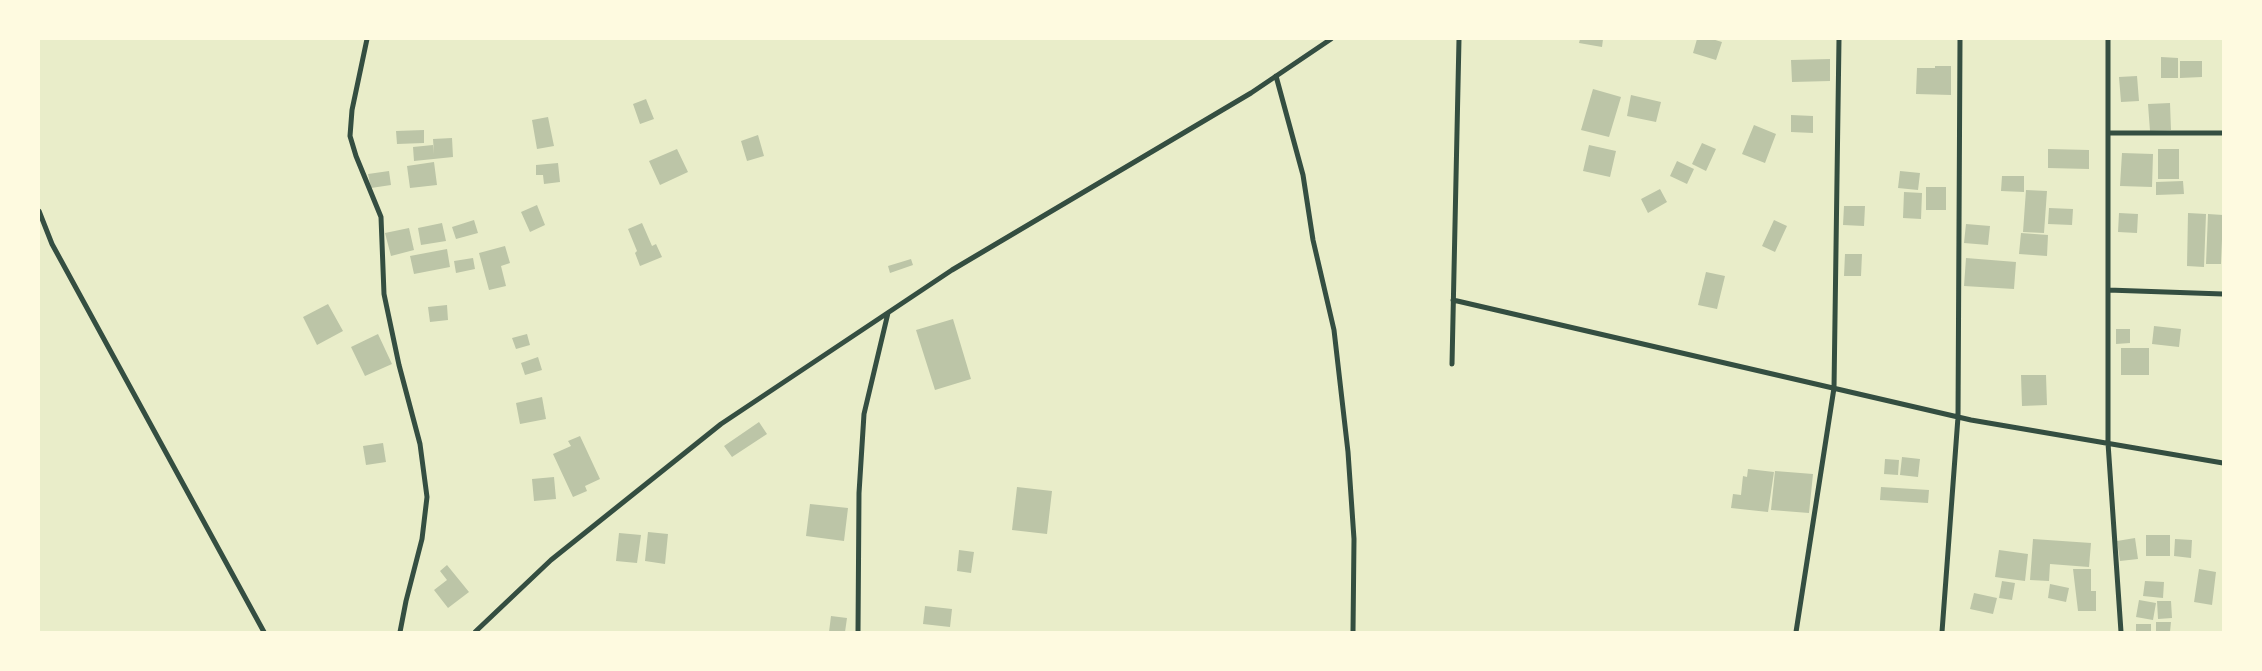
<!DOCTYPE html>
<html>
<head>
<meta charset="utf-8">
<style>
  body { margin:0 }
  #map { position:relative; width:2262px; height:671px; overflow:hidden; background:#e9edc9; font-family:Inter,sans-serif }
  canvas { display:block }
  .frame { position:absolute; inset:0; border:40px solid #fefae0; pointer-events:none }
</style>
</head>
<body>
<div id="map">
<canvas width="2262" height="671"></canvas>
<div class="frame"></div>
</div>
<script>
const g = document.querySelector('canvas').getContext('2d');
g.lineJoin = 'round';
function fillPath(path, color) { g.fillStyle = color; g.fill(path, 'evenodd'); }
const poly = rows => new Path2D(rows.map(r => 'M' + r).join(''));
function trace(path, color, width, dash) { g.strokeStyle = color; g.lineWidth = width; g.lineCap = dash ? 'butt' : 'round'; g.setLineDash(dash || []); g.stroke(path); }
fillPath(poly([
  [1580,39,1603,39,1602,47,1579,43],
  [1697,39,1712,39,1722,42,1716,60,1693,53],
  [2161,57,2178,58,2178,78,2161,78],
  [1830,59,1830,81,1792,82,1791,60],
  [2180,61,2202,61,2202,77,2180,78],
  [1935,66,1951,66,1951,95,1916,94,1917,68,1935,68],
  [2137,76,2139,101,2121,102,2119,77],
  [1593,89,1621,97,1609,137,1581,130],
  [1631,95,1661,102,1656,122,1627,116],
  [646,99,654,119,640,124,633,104],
  [2170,103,2171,130,2150,131,2148,104],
  [1791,115,1813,116,1813,133,1791,132],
  [548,117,554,146,537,149,532,120],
  [1754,125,1776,134,1765,163,1742,154],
  [424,130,424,143,397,144,396,131],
  [758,135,764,156,747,161,741,141],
  [452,138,453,157,414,161,413,147,433,145,434,154,433,139],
  [1702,143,1716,149,1706,171,1692,164],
  [1589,145,1616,151,1610,177,1583,171],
  [677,149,688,172,660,185,649,161],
  [2048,149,2089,150,2089,169,2048,168],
  [2158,149,2179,149,2179,179,2158,179],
  [2122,153,2153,154,2152,187,2120,186],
  [1677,161,1694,169,1687,184,1670,176],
  [434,162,437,185,410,188,407,166],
  [558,163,560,182,544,184,543,175,536,175,536,165],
  [389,171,391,185,371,188,368,174],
  [1900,171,1920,173,1918,190,1898,188],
  [2002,176,2024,176,2024,192,2001,191],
  [2183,181,2184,194,2156,195,2156,182],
  [1926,187,1946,187,1946,210,1926,210],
  [1660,189,1667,202,1648,213,1641,199],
  [2026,190,2047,191,2044,233,2023,232],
  [1904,192,1922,193,1921,219,1903,218],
  [537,205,545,225,530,232,521,212],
  [1844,206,1865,206,1864,226,1843,225],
  [2049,208,2073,209,2072,225,2048,224],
  [2119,213,2138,214,2137,233,2118,232],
  [2188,213,2206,214,2204,267,2187,266],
  [2208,214,2223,215,2221,264,2206,264],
  [474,220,478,233,456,239,452,227],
  [1774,220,1787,226,1775,252,1762,246],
  [442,223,446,241,421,245,418,228],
  [642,223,652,246,656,244,662,257,640,266,635,253,637,251,628,229],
  [1966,224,1990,226,1988,245,1964,243],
  [409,228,414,250,391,256,385,233],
  [2021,233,2048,235,2047,256,2019,254],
  [505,246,510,263,501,266,506,286,489,290,479,253],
  [447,249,450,267,414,274,410,256],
  [1845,254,1862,254,1861,276,1844,276],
  [473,258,475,269,456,273,454,261],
  [1966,258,2016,262,2014,289,1964,286],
  [911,259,913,265,890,273,888,266],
  [1706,272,1725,276,1717,309,1698,305],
  [328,304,343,331,317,345,303,317],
  [447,305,448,320,430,322,428,307],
  [953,319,971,379,935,390,916,330],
  [2154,326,2181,329,2179,347,2152,344],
  [2116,329,2130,329,2130,343,2116,344],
  [378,334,392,364,365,376,351,347],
  [527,334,530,345,516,349,512,338],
  [2121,348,2149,348,2149,375,2121,375],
  [538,357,542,370,525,375,521,363],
  [2021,375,2046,375,2047,405,2022,406],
  [542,397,546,419,520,424,516,403],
  [759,422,767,434,732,457,724,446],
  [580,436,600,479,585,486,587,491,573,497,553,454,571,446,568,441],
  [383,443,386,462,366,465,363,446],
  [1902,457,1920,459,1918,477,1900,475],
  [1885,459,1899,460,1898,475,1884,474],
  [1748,469,1774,472,1768,512,1731,508,1733,494,1741,495,1743,476,1747,477],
  [1775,471,1813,474,1809,513,1771,510],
  [554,477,556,499,534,501,532,479],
  [1017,487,1052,491,1047,534,1012,530],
  [1881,487,1929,490,1928,503,1880,500],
  [810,504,848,508,844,541,806,536],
  [648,532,668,534,665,564,645,561],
  [619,533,641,535,637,563,616,561],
  [2146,535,2170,535,2170,556,2146,556],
  [2135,538,2138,559,2120,561,2117,541],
  [2033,539,2091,543,2089,567,2050,564,2049,581,2030,580],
  [2175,539,2192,540,2191,558,2174,556],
  [959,550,974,552,971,573,957,571],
  [1999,550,2028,554,2025,581,1995,577],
  [447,565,469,592,448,608,434,590,447,580,440,571],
  [2073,569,2091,569,2091,591,2096,591,2096,611,2078,611],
  [2199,569,2216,572,2212,605,2194,602],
  [2002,581,2015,583,2012,600,1999,598],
  [2145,581,2164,582,2163,598,2143,596],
  [2050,584,2069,588,2066,602,2048,598],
  [1974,593,1997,598,1993,614,1970,609],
  [2139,600,2156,603,2153,620,2136,617],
  [2157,601,2171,601,2172,618,2158,619],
  [925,606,952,609,950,627,923,624],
  [831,616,847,618,845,632,829,632],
  [2156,622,2171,622,2170,632,2156,632],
  [2136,624,2151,624,2151,632,2136,632]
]), '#bcc5a7');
trace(poly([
  [367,39,352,110,350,136,356,156,381,217,384,294,399,365,420,444,427,497,422,539,406,601,400,632],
  [2108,39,2108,443,2121,632],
  [1276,76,1303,175,1313,240,1334,330,1348,452,1354,539,1353,632],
  [2108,133,2223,133],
  [39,211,52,244,264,632],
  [2108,290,2223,294],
  [1453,300,1971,420,2223,463],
  [1452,364,1459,39],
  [475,632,551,560,721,424,952,270,1251,93,1331,39],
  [858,632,859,493,864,414,888,313],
  [1796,632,1834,388,1839,39],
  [1942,632,1958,417,1960,39]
]), '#344e41', 5);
</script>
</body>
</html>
